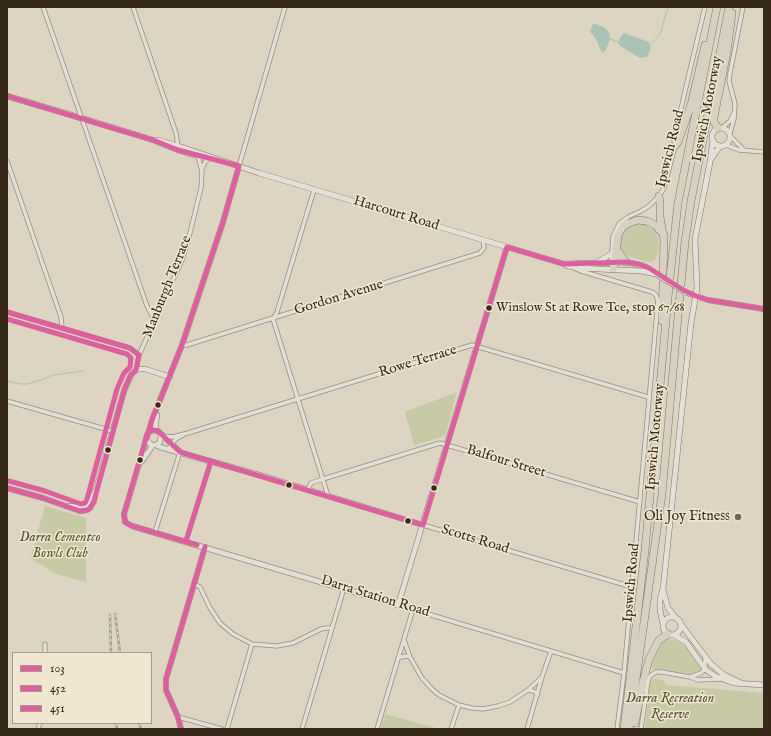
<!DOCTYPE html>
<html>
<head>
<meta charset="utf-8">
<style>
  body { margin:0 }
  #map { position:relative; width:771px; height:736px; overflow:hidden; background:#ddd5c2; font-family:"IM FELL English",serif }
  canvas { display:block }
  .frame { position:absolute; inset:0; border:8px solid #382a18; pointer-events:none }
  .legend { position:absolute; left:12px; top:652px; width:140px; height:72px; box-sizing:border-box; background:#f0e7d0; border:1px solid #a69b86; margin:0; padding:5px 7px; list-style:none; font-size:12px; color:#382a18 }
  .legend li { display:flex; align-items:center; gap:8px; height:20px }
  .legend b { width:20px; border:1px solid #a69b86 }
</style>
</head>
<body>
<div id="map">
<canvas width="771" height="736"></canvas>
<div class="frame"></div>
<ul class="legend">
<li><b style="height:5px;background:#db609d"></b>103</li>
<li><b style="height:5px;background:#db609d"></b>452</li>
<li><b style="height:5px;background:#db609d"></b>451</li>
</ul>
</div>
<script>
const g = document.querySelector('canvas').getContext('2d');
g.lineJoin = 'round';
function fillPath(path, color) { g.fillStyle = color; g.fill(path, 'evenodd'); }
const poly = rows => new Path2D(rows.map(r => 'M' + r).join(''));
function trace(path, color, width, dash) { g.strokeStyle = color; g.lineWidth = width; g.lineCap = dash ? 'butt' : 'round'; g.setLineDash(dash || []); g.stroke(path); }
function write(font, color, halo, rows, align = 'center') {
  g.font = font + ' "IM FELL English",serif'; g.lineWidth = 3; g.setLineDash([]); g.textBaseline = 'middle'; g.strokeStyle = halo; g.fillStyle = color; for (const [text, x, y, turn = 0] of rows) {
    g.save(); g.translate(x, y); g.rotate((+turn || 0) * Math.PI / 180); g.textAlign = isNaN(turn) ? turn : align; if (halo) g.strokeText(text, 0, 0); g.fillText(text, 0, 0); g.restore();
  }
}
fillPath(poly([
  [643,224,649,226,656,233,658,239,659,247,657,255,655,260,651,262,648,262,628,256,623,252,620,245,621,236,627,229,635,225],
  [457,392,445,436,414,445,405,412],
  [45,506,86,518,86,582,56,574,30,558],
  [669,639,678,641,687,649,701,669,698,673,693,676,654,670,651,665,658,648,663,641],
  [653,679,664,680,666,685,764,693,764,729,645,729,650,683],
  [385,714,440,729,380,729]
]), '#c8c9a5');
fillPath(poly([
  [593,23,604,27,609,32,610,39,606,50,602,53,596,39,590,32],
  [624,33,649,42,651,48,647,57,640,58,620,46,618,43,620,38]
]), '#acc2b5');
trace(poly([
  [610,39,619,42],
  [650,45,657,38,661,31,668,7],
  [7,381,20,384,28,384,41,380,53,375,84,371]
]), '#acc2b5', 1);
const minor = poly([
  [43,7,147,306,155,321],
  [133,7,176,133,178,146],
  [723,127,730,121,734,113],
  [730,133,734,119,735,104,729,81,730,73,743,7],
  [730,136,744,150],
  [726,145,739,150,764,152],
  [7,161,61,317,62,328],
  [239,166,285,7],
  [202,169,205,162,209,159],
  [314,190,277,312,273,319,328,496],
  [611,265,613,236,619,224,628,217,641,211,649,206,659,196,664,188,675,146,674,141,685,91,705,7],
  [576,269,581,271,652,292,656,295,658,301,624,673,617,729],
  [7,312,130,348,139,355],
  [182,345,187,345,480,253,484,248,483,240],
  [136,370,139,355,182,260,188,241,201,188,202,172,198,156],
  [7,401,112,431],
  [163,436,172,437,188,433,472,345,648,397],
  [168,449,176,439,183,435],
  [308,489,311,483,323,479,440,443,640,502],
  [423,525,632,587],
  [155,532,180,452],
  [186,541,211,461],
  [194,584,200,587,210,608,220,623,233,634,252,644,277,646,293,643,321,629,327,628,332,628],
  [398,605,624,673],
  [404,640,410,657,422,678,432,689,439,695,459,705,472,708,483,709,498,706,510,702,528,690,542,677],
  [45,653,45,644],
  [398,658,405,656,410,657],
  [690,677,701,673,705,669,705,658],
  [528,690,533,691,538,694],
  [178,717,222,729],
  [38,729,40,723],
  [227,729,252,644],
  [302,729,344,588],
  [377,729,413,609],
  [451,729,459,705],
  [527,729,542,677,551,651],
  [641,729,648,681,650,676,656,672,662,672,690,677,698,680,720,679]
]);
const tertiary = poly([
  [239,166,223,222,182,345,152,420,149,432,147,435,143,451,124,514,125,522,132,526,398,605,507,247],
  [696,296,708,300,764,309],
  [155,430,157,415],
  [149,432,153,430,158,431,180,452],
  [147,440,151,445,156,445,160,442,161,435],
  [156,445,160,447,259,475,423,525],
  [142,461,153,445],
  [7,488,43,498,80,511,87,510,90,508,94,501,95,493],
  [69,506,81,507,87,505,90,501,96,490,124,391,132,373,139,369,145,369,170,377],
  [181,729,178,717,166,690,166,679,205,547]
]);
const secondary = poly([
  [7,96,81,118,153,140,178,150,206,158],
  '712 137a9 9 0 1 1 18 0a9 9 0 1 1-18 0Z',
  [153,140,158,140,178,146,259,173,564,264,568,266,578,268,641,271,656,274],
  [711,159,720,146],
  [598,262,611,254],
  [564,264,626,262,644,266,655,273],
  [685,292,696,296],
  [663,590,668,608,675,617],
  '663 626a9 9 0 1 1 18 0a9 9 0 1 1-18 0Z',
  [680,623,711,664,724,675,739,682],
  [663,624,660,610,660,600,663,589,691,323,697,288,695,239,710,162,713,140],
  [674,635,686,642,705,669,715,676,734,683,764,685]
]);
const motorway = poly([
  [718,128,714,122,714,117,727,52,732,13],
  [675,146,678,142,691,105,705,45],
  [659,196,660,204,660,217,664,240,663,272],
  [616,249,626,262],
  [613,269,615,263,618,235,623,227,627,224,637,220,647,221,655,225,664,235],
  [670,277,678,203,717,7],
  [681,284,685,242,691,201,729,7],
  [662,321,663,283],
  [635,723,643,682,649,659,659,640,668,634],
  [624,729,645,550,669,287],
  [629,729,662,494,680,294]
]);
trace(minor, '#948e81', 5);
trace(tertiary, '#948e81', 6);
trace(secondary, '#7d766a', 6);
trace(motorway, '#7d766a', 8);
trace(minor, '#e5e0d6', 3.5);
trace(tertiary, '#e5e0d6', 4.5);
trace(secondary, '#e5e0d6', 5);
trace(motorway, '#d8d1c2', 7);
const rail = poly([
  [115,614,120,653],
  [110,615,111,653],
  [116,723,117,729],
  [139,723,141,729]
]);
trace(rail, '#a6a198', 2.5);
trace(rail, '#f0e7d0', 1, [3]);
const secondaryBridge = poly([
  [656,274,685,292]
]);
trace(secondaryBridge, '#7d766a', 6, []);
trace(secondaryBridge, '#e5e0d6', 5);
trace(poly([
  [7,96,153,140,178,150,239,166],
  [507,247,564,264,626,262,638,264,649,268,683,290,696,296,708,300,764,309],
  [146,440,152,420,182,345,223,222,239,166],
  [125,522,124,514,147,435,149,432,153,430,158,431,180,452,423,525],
  [125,522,132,526,197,545],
  [423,525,507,247],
  [186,541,211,461],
  [181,729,178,717,166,690,166,679,205,547]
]), '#db609d', 5);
trace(poly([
  [7,312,130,348,139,355],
  [7,488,43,498,80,511,87,510,90,508,94,501,124,391,130,376,136,370,139,355]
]), '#db609d', 5);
trace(poly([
  [7,319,127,354,131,358,130,367,124,373,117,389,87,499,85,503,81,504,45,491,9,481]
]), '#db609d', 5);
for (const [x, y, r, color] of [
  [489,308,3.5,"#382a18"],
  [158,405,3.5,"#382a18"],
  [108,450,3.5,"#382a18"],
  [140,460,3.5,"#382a18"],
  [289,485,3.5,"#382a18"],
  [434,488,3.5,"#382a18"],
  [738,517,4,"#726654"],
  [408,521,3.5,"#382a18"]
]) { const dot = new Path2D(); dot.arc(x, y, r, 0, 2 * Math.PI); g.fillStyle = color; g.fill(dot); trace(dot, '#f0e7d0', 1.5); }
write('13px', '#382a18', '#f0e7d0', [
  ["Winslow St at Rowe Tce, stop 67/68",496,308]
], 'left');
write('14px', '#382a18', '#f0e7d0', [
  ["Ipswich Motorway",708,109,-79],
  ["Ipswich Road",671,149,-76],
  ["Harcourt Road",396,214,17],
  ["Manburgh Terrace",168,287,-68],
  ["Gordon Avenue",339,298,-17],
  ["Rowe Terrace",418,362,-17],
  ["Ipswich Motorway",656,437,-85],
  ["Balfour Street",506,462,17],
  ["Scotts Road",475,540,17],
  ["Ipswich Road",632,583,-85],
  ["Darra Station Road",375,597,17]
]);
write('14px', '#382a18', '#f0e7d0', [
  ["Oli Joy Fitness",730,517]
], 'right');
write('italic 14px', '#585036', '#f0e7d0', [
  ["Darra Cementco",60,538],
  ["Bowls Club",60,554],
  ["Darra Recreation",670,699],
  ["Reserve",670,715]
]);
</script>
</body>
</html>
